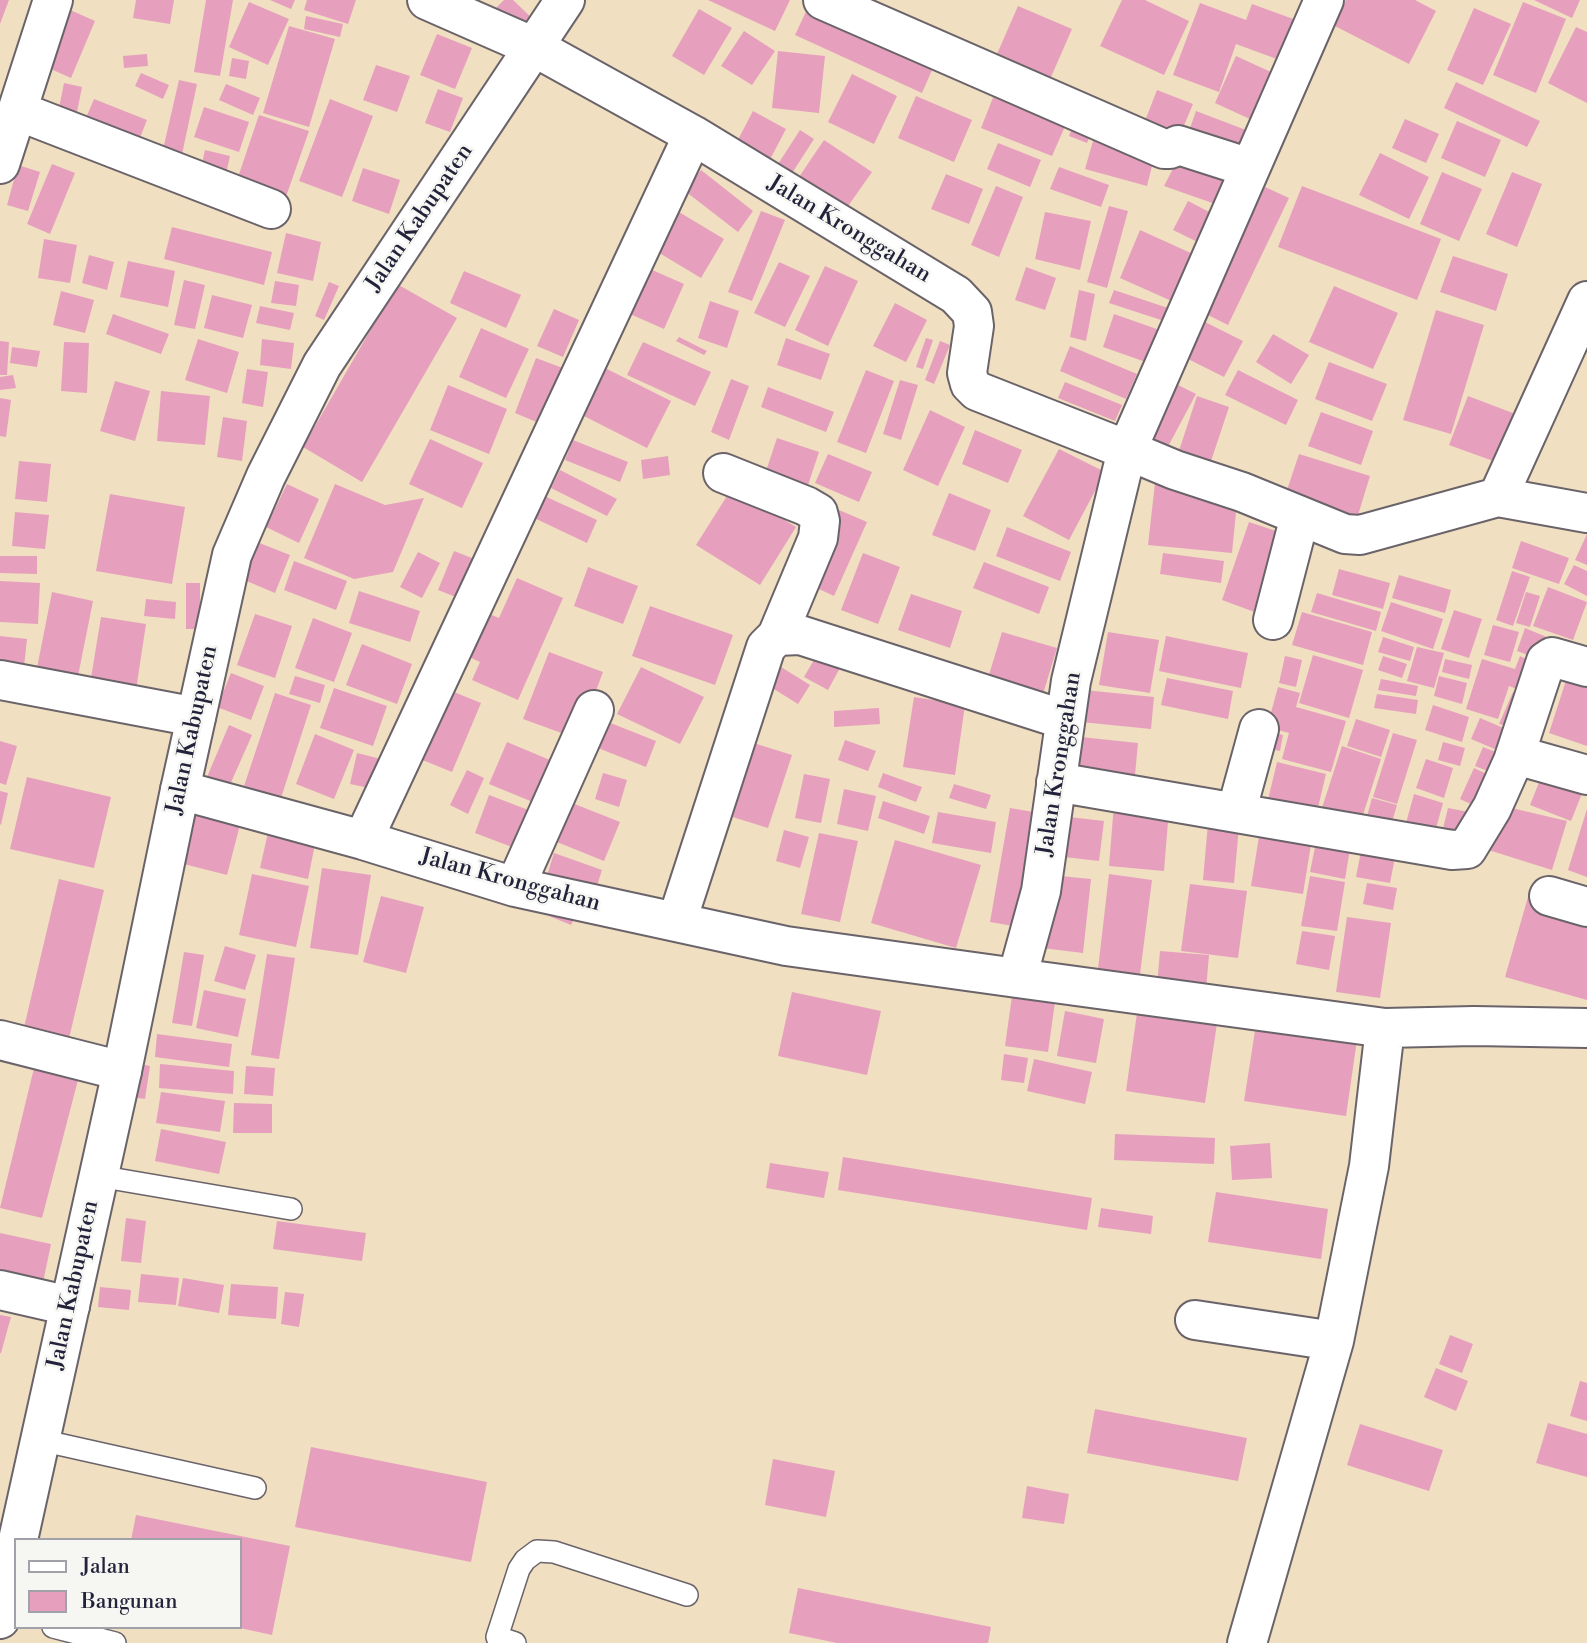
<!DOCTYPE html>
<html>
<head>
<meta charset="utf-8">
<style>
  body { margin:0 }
  #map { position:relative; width:1587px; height:1643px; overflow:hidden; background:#f0dfc1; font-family:"Libre Bodoni",serif }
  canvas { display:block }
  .legend { position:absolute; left:14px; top:1538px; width:228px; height:91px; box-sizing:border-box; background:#f6f6f2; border:2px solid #a1a1a9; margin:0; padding:9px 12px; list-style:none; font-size:21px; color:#22223b }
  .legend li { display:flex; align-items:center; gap:14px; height:35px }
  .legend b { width:35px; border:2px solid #a1a1a9 }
</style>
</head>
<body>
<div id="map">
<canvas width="1587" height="1643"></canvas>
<ul class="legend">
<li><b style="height:9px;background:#fff"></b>Jalan</li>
<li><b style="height:19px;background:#e6a0bd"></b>Bangunan</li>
</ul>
</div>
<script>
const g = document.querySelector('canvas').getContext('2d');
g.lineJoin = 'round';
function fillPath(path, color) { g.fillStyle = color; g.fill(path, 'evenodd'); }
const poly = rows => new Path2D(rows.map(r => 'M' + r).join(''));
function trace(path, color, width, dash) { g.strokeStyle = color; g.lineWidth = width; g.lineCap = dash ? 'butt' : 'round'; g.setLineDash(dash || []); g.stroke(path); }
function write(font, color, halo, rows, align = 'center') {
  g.font = font + ' "Libre Bodoni",serif'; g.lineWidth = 5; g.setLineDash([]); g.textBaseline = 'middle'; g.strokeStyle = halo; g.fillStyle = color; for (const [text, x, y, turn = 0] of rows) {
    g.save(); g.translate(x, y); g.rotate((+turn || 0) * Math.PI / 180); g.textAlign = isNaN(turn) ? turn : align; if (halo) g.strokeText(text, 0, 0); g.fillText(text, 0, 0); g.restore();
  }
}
fillPath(poly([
  [0,0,9,0,0,24],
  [136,0,174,0,170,24,133,18],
  [206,0,233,0,220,76,194,72],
  [270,0,295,0,291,9],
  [307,0,356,0,348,24,304,10],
  [504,0,513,0,537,23,525,36,496,8],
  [708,0,790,0,775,31],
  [1122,0,1145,0,1189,21,1164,75,1100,46],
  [1346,0,1415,0,1436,11,1409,64,1333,25],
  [1534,0,1580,0,1572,18],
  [249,2,289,19,268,65,229,47],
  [1523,2,1566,19,1536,93,1493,75],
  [810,3,936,61,922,93,795,35],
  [1200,3,1246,20,1252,4,1307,24,1293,65,1236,44,1219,92,1173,75],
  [1018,6,1072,29,1044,93,990,70],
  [1474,8,1511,24,1483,85,1447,70],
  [68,9,95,21,71,78,44,66],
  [699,9,732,28,704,75,672,56],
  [306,16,343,24,340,37,304,29],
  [289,26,335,39,309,127,263,113],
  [1576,27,1587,32,1587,103,1548,83],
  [744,31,775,51,752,85,721,66],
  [437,34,472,48,455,89,420,75],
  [778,51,825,56,819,113,772,108],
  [147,54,148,66,124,68,123,56],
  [1236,56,1284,78,1263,125,1215,103],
  [232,58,249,61,246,79,229,76],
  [376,65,410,76,397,112,363,100],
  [141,73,169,85,163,99,135,86],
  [852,74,897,96,874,144,828,122],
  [179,80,197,84,181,159,162,154],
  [1456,82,1540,121,1527,147,1444,108],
  [64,83,82,87,76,117,58,113],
  [226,84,260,98,253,115,219,100],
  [998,85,1070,115,1052,156,981,128],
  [438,89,463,98,450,132,425,123],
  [1157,90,1193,104,1178,140,1143,126],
  [916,96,972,120,954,162,898,138],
  [94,99,147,120,134,153,80,132],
  [330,99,373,116,342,197,299,181],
  [204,107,249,122,239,152,194,137],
  [753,111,786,129,765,169,732,151],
  [1196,111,1259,135,1251,156,1189,131],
  [1078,113,1096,120,1087,143,1069,136],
  [259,115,309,131,282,208,233,192],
  [1405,119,1439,134,1426,163,1392,148],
  [1457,121,1501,140,1485,177,1441,158],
  [800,130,814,139,785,184,771,175],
  [1095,134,1156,150,1147,186,1085,169],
  [824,140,872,172,846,209,799,177],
  [998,143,1041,160,1030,187,987,169],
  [205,150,230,156,225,178,200,172],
  [1380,153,1429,177,1409,219,1359,195],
  [1178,159,1227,181,1218,205,1164,186],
  [52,164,75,173,50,234,27,224],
  [18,165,40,172,28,211,7,205],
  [1059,167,1109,185,1101,207,1050,189],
  [363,168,400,180,389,214,352,201],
  [701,170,753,211,738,232,685,191],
  [1442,172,1482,189,1459,241,1420,224],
  [1512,172,1542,184,1517,247,1486,234],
  [946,174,983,189,969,224,931,209],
  [996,186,1023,197,999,257,971,245],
  [1302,186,1441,239,1417,300,1278,247],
  [1265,187,1289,198,1228,325,1204,313],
  [1188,201,1223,219,1208,247,1173,230],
  [1109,206,1128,211,1107,288,1087,282],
  [761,211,785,220,752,301,728,292],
  [679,212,724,239,701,278,656,251],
  [1045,212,1091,221,1080,270,1035,259],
  [172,227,272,252,264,285,164,259],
  [1140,230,1204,259,1185,307,1120,278],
  [286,233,321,242,313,281,277,273],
  [44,239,77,245,70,283,38,278],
  [89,255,114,262,107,290,82,283],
  [1453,256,1508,274,1496,311,1440,292],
  [128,261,175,271,168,307,120,297],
  [779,262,810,276,785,327,754,313],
  [641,265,684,284,664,329,621,310],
  [825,266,858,281,828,346,795,330],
  [1026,267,1056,278,1045,310,1015,300],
  [464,271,521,295,506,328,450,303],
  [184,280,205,285,195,329,174,325],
  [275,281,299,285,296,306,271,303],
  [329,282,339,286,324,320,315,316],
  [397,284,457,318,362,482,303,447],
  [1334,286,1398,313,1373,369,1309,342],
  [1079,290,1095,294,1086,341,1070,337],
  [1114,290,1168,308,1164,321,1109,303],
  [61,291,94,300,85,333,53,325],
  [212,295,252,305,243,338,204,328],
  [710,301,739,311,727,348,698,338],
  [895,303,927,320,906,362,873,346],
  [260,306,294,313,290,330,256,323],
  [554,309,579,320,563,357,537,346],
  [1436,310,1484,325,1451,434,1403,420],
  [113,314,169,334,161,354,106,334],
  [1114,314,1168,333,1157,366,1103,347],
  [1195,317,1243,341,1224,377,1176,353],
  [481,328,529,349,506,398,459,377],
  [1273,334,1309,355,1291,384,1256,362],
  [679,337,707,351,704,355,676,341],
  [786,338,830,354,821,380,777,365],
  [926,338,933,340,923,369,916,367],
  [198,339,239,352,227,393,185,380],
  [262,339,294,343,291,369,260,365],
  [0,341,9,342,7,375,0,375],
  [940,341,950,345,934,384,925,380],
  [64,342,89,343,87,393,61,391],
  [643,342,711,372,695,406,627,375],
  [1070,346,1137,374,1126,399,1060,371],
  [12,347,40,351,37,367,10,363],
  [536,358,568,370,546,426,515,413],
  [1329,362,1387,384,1372,421,1315,399],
  [599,365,671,401,647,448,576,412],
  [247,369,268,372,263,407,242,403],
  [866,370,894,381,866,453,837,442],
  [1238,370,1298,400,1286,425,1225,395],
  [13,375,16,388,0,390,0,377],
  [731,379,749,386,729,440,711,432],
  [900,380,918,385,901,440,883,434],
  [1168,380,1196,394,1164,454,1136,440],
  [115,381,150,391,135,441,100,431],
  [1065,382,1122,405,1115,421,1058,398],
  [448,385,507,409,489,454,430,430],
  [768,387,834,412,826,432,761,407],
  [161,391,210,396,205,445,157,441],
  [1197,396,1229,407,1205,479,1173,469],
  [1468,396,1526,418,1507,466,1449,445],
  [0,398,11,400,6,437,0,436],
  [930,410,965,427,938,486,903,470],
  [1321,412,1373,431,1361,465,1308,446],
  [223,417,247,421,242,461,217,457],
  [975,430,1022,450,1008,483,962,464],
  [777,438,819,452,804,497,762,483],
  [430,439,483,463,462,508,409,484],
  [573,440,628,462,620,482,565,460],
  [1059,449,1105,472,1069,540,1023,516],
  [828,454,872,472,859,502,815,483],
  [1299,454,1370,476,1354,528,1282,505],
  [668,456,670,475,643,479,641,460],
  [19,461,51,464,47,502,15,499],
  [560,470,617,499,607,516,551,488],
  [1155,483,1238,492,1232,553,1148,545],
  [287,484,319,499,299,543,266,527],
  [335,484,385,505,424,498,393,572,354,579,304,558],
  [732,488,796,527,760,585,696,545],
  [949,493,991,510,975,551,932,535],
  [110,494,185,507,172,584,96,571],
  [540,494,597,520,587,543,530,516],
  [839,510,867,522,834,596,806,583],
  [15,512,49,515,45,549,12,546],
  [1249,522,1288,535,1260,614,1222,600],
  [1007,527,1071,552,1060,581,996,556],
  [1587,534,1587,565,1575,560],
  [1521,541,1569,558,1559,584,1512,568],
  [257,542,290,555,275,593,242,579],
  [454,551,477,560,461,599,438,590],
  [418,552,440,563,422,598,400,587],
  [863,553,900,567,878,624,841,610],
  [1163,553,1224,561,1221,583,1160,574],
  [0,556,37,556,37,574,0,573],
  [294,561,347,581,336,610,284,590],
  [984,562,1049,587,1039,614,973,588],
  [1574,565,1587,571,1587,596,1564,584],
  [588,567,638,586,623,624,574,606],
  [1339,569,1390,583,1383,609,1332,595],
  [1512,571,1530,577,1513,626,1496,620],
  [1399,575,1451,590,1445,613,1392,598],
  [517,578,563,598,518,700,472,680,480,662,461,653,480,610,499,618],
  [0,581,40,583,38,624,0,622],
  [186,583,200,583,200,629,186,629],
  [1548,587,1587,602,1573,640,1533,626],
  [359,591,420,611,410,642,349,623],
  [52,592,93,601,75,691,34,683],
  [1526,592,1540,596,1530,627,1516,623],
  [1317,593,1381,612,1376,631,1311,612],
  [911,594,962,611,950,648,898,630],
  [146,599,176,602,175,619,144,616],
  [1391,602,1443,619,1433,649,1381,631],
  [650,606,733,635,715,685,632,656],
  [1454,610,1482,619,1469,658,1441,649],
  [1302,612,1372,632,1363,665,1292,645],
  [255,614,292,626,275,678,237,665],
  [101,617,146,624,136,690,90,684],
  [313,618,352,633,334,682,295,668],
  [1493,625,1519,632,1510,662,1484,655],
  [1525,628,1549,638,1539,659,1517,651],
  [1002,632,1057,648,1043,694,988,678],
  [1108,632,1159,640,1150,693,1099,685],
  [0,636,27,639,23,676,0,673],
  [1166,636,1248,653,1241,688,1159,671],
  [1383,637,1414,647,1410,661,1378,652],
  [362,644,412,664,397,704,346,685],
  [1417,647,1444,653,1434,688,1407,681],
  [549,652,603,672,578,739,523,719],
  [818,653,841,666,828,690,804,677],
  [1313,655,1363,670,1349,718,1299,703],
  [1285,656,1302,660,1296,687,1279,683],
  [1383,656,1407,664,1402,678,1378,670],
  [1520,656,1537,664,1527,693,1509,686,1498,719,1466,709,1482,659,1515,669],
  [1445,659,1472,665,1469,679,1442,672],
  [1571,665,1587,670,1587,746,1549,733],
  [641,667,704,697,680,744,617,714],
  [781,667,810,685,798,704,769,686],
  [231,673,264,686,251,720,217,707],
  [295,676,325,685,320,703,289,694],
  [1439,676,1467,683,1462,704,1434,696],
  [1167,678,1233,691,1228,719,1161,705],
  [1381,679,1418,686,1416,696,1378,690],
  [1278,687,1300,693,1296,707,1346,721,1331,772,1282,759,1289,733,1267,727],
  [334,688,387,706,373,746,320,728],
  [444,688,481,703,452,772,415,757],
  [1084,690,1154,697,1151,729,1081,722],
  [1513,692,1529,701,1518,728,1499,724],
  [275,693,311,705,281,798,244,786],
  [1377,694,1418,700,1416,714,1374,708],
  [914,697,965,705,955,775,903,767],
  [1433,705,1469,717,1462,742,1425,730],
  [879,708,880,724,834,727,834,711],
  [1480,718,1520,735,1511,756,1471,739],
  [1356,719,1390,730,1381,757,1347,746],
  [608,722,656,741,646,767,598,748],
  [229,725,252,735,229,787,207,777],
  [1266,731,1283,735,1280,751,1262,747],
  [1393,733,1417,740,1397,804,1373,797],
  [315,734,354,750,334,799,296,784],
  [1081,737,1138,743,1135,775,1078,769],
  [845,740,876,751,868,771,838,760],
  [0,741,17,746,6,785,0,783],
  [747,741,792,755,768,828,723,814],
  [507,742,557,763,540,805,489,784],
  [1443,742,1465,748,1460,766,1438,760],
  [1342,746,1381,759,1358,830,1319,817],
  [1483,747,1511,758,1502,777,1475,766],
  [357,753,381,759,374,789,350,784],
  [1426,759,1453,768,1444,798,1416,788],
  [1277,762,1326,774,1316,816,1267,804],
  [1474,768,1502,781,1488,812,1460,799],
  [467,770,484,778,468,814,450,805],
  [603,773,627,780,619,807,595,799],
  [883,773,922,787,916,802,878,787],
  [804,774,830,779,821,823,795,818],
  [1542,775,1583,791,1571,821,1530,805],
  [27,777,111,797,94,868,10,849],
  [954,784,991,795,986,809,949,798],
  [844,789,876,796,868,831,837,824],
  [0,791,8,793,1,825,0,824],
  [1414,794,1443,803,1435,832,1406,823],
  [489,795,539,814,525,852,475,833],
  [1372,798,1397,805,1388,835,1364,827],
  [562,799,620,822,604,861,547,838],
  [883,801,930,816,924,834,878,818],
  [1114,804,1169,809,1164,871,1109,866],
  [1503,806,1567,821,1552,870,1479,847],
  [1010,808,1039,813,1019,927,990,922],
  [1448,808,1474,813,1467,846,1440,841],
  [194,809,241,821,227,875,180,863],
  [1587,809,1587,877,1568,870],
  [938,812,996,822,991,853,932,843],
  [1069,817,1104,821,1099,861,1064,857],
  [1262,818,1314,826,1303,894,1251,886],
  [1208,823,1239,826,1234,883,1203,880],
  [269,828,316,839,308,879,260,868],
  [784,830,809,837,800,868,776,861],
  [819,833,858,841,840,922,801,914],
  [895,840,981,865,956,948,871,923],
  [1363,841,1397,847,1390,883,1356,877],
  [1316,842,1350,849,1345,879,1310,872],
  [554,853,602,870,593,898,545,882],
  [322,868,371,875,358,955,310,948],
  [252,874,309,886,296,947,239,935],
  [1109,874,1152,880,1140,974,1098,969],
  [1050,875,1091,879,1083,953,1042,948],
  [1310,876,1345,882,1337,931,1301,926],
  [59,879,104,890,67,1047,22,1036],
  [1367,883,1397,888,1393,910,1363,904],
  [1190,884,1247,891,1238,958,1181,951],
  [381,896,424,907,406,973,363,962],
  [1528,897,1587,913,1587,1000,1505,977],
  [555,902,578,911,571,925,549,916],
  [1347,917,1391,923,1380,998,1336,992],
  [1302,931,1335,936,1329,970,1296,964],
  [225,946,256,955,245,990,214,981],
  [1160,951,1209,955,1206,990,1157,986],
  [184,952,204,955,192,1026,172,1023],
  [267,954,295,958,279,1059,251,1055],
  [204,990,246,999,238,1037,196,1028],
  [792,992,881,1011,867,1075,778,1056],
  [1012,996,1055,1002,1048,1052,1005,1046],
  [1138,1006,1218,1017,1205,1103,1126,1091],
  [1065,1011,1104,1019,1096,1063,1057,1056],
  [1257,1018,1358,1033,1346,1116,1244,1101],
  [157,1034,232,1044,229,1067,155,1057],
  [1004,1054,1028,1058,1024,1083,1001,1080],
  [1034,1059,1092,1072,1085,1104,1027,1091],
  [136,1063,150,1066,145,1099,131,1097],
  [160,1064,234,1071,233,1094,159,1088],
  [246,1066,275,1068,273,1096,244,1094],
  [34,1068,78,1080,42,1218,0,1208],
  [161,1092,225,1101,220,1132,156,1123],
  [234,1103,272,1104,272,1133,233,1133],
  [161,1129,226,1142,219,1174,155,1161],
  [1115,1134,1215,1138,1214,1164,1114,1160],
  [1270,1143,1272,1178,1232,1180,1230,1146],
  [843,1157,1092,1198,1087,1230,838,1190],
  [770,1163,829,1172,824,1198,766,1188],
  [1216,1192,1328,1209,1321,1259,1208,1242],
  [1101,1208,1153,1216,1151,1234,1098,1227],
  [126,1218,146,1221,141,1263,121,1261],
  [277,1221,366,1233,362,1261,273,1249],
  [0,1233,51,1244,42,1287,0,1278],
  [141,1274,179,1278,176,1305,138,1302],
  [183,1278,224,1285,219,1313,178,1306],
  [231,1284,278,1287,276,1319,228,1315],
  [100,1287,131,1290,129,1310,98,1307],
  [285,1292,304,1294,299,1327,281,1324],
  [0,1315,11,1317,1,1353,0,1353],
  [1450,1335,1473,1344,1462,1373,1439,1364],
  [1436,1368,1468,1381,1456,1411,1424,1397],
  [1580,1381,1587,1383,1587,1421,1570,1416],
  [1095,1409,1247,1438,1238,1481,1087,1453],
  [1548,1423,1587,1434,1587,1477,1536,1463],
  [1360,1424,1443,1450,1429,1491,1347,1465],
  [311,1447,487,1482,471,1562,295,1527],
  [773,1459,835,1471,826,1517,765,1505],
  [1027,1486,1069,1494,1064,1524,1022,1518],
  [136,1515,290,1546,272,1635,240,1628,240,1540,131,1540],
  [798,1588,991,1627,988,1643,837,1643,789,1633]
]), '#e6a0bd');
const lane = poly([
  [98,1176,291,1209],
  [40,1440,255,1488],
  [53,1627,115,1643],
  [515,1643,497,1637,519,1569,525,1560,537,1551,554,1552,687,1595]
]);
const street = poly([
  [823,0,1164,149,1170,149,1178,145,1250,168],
  [1324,0,1127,450,1175,470,1242,492,1345,534,1360,535,1498,497,1587,513],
  [18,111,271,209],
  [0,164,53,0],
  [723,473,806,506,818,513,820,521,818,538,777,636],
  [1498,497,1587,301],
  [1273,620,1300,516],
  [0,680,196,717],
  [1516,755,1587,775],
  [1056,782,1452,850,1467,849,1492,808,1513,761,1546,661,1552,657,1587,667],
  [180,790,363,840,515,887,786,946,1017,978,1041,891,1071,681,1127,450,977,391,970,384,967,373,974,326,972,312,956,295,693,135,534,47,427,0],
  [1236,813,1259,729],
  [363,840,693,135],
  [515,887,594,710],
  [1549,896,1587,907],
  [677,921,766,647,777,636,800,635,1065,720],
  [1017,978,1385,1028,1474,1026,1587,1028],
  [0,1040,122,1071],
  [0,1290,70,1306],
  [1195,1320,1334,1341],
  [1247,1643,1334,1341,1369,1166,1385,1028]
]);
const secondary = poly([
  [18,1540,122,1071,180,790,232,555,266,476,322,365,565,0],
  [0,1619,16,1548]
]);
trace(lane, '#6a646a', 24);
trace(street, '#6a646a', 42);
trace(secondary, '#6a646a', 42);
trace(lane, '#fff', 21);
trace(street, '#fff', 38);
trace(secondary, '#fff', 38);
write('23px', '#22223b', '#f6f6f2', [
  ["Jalan Kabupaten",420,218,-56],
  ["Jalan Kronggahan",849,230,31],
  ["Jalan Kabupaten",193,730,-78],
  ["Jalan Kronggahan",1060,764,-81],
  ["Jalan Kronggahan",510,881,15],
  ["Jalan Kabupaten",74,1285,-78]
]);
</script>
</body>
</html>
